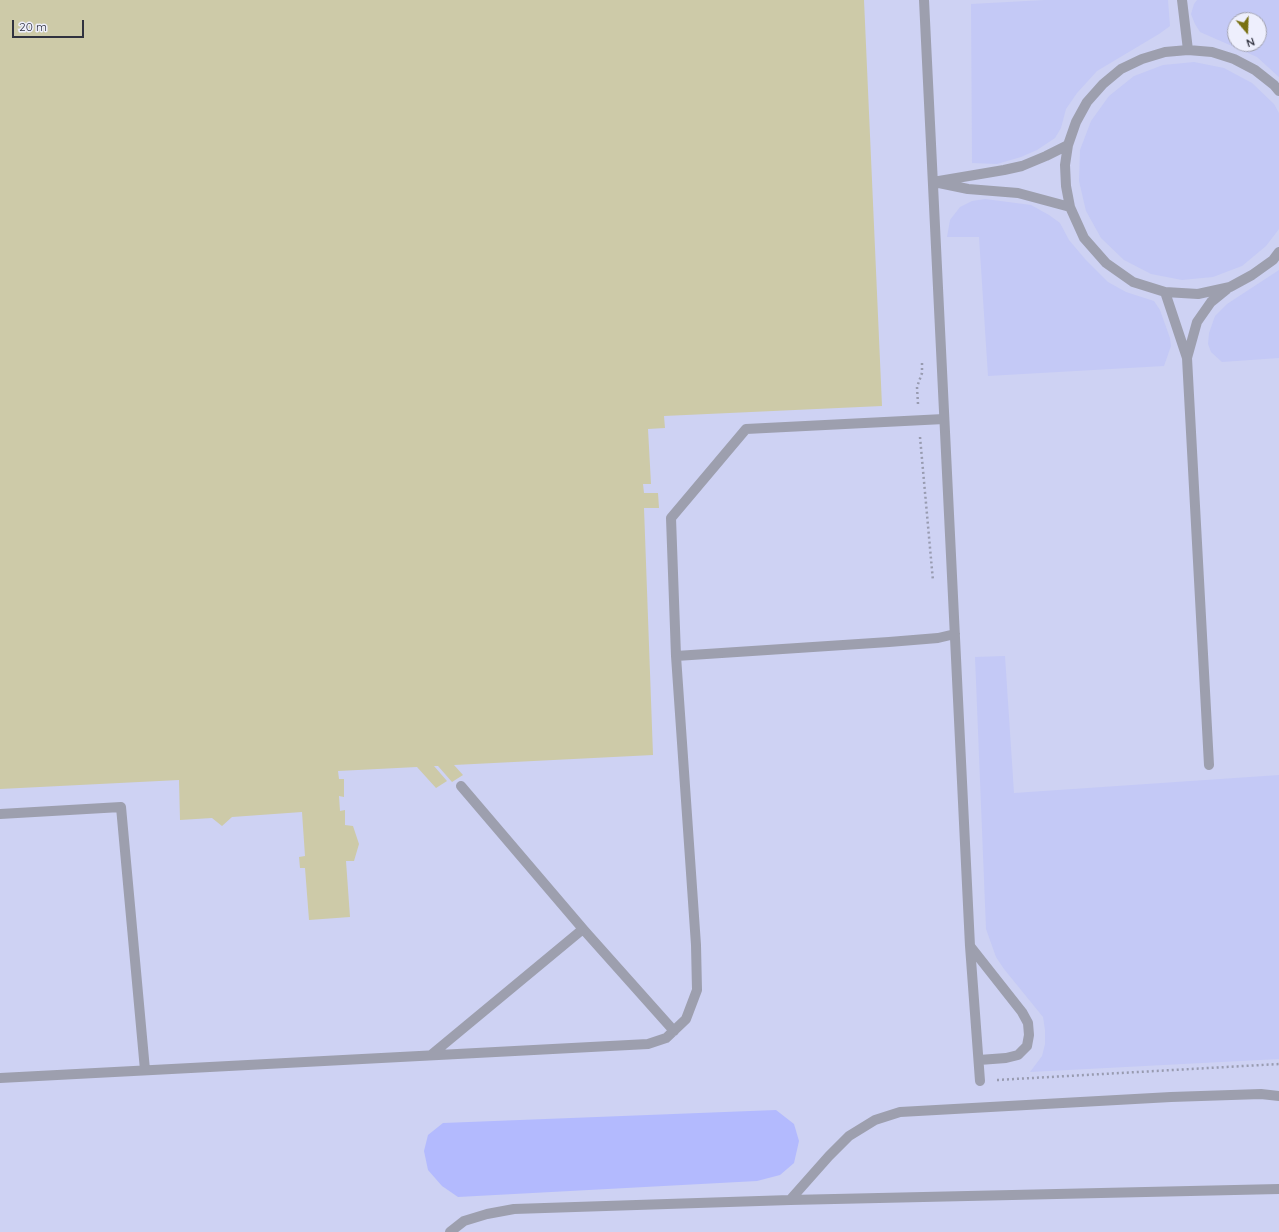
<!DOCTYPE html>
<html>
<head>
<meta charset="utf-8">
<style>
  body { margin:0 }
  #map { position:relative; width:1279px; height:1232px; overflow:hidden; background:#dee1fc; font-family:Quicksand,sans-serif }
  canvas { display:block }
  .north { position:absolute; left:1227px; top:12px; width:40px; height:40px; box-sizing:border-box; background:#eeeffd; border:1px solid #a2a3b1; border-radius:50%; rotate:161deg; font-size:11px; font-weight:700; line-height:16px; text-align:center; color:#30323f }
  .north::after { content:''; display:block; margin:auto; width:14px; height:18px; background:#797113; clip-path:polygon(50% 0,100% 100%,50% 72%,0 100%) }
  .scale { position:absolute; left:12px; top:20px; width:72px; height:18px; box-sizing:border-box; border:2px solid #30323f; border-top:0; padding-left:5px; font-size:12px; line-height:14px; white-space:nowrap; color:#30323f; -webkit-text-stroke:3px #eeeffd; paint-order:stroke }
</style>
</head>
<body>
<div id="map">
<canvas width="1279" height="1232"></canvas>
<div class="north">N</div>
<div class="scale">20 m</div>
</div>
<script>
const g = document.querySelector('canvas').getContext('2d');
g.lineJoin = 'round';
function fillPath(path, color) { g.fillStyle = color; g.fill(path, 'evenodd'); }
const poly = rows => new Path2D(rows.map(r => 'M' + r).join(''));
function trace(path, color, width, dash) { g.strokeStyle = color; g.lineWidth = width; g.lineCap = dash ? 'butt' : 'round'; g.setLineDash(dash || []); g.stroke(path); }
fillPath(poly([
  [0,0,1279,0,1279,1232,0,1232],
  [1235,20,1259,20,1259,44,1235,44]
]), '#ced2f3');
fillPath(poly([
  [1045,0,1168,0,1170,26,1159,34,1097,71,1077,93,1066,109,1061,128,1055,138,1037,150,1021,157,997,164,972,163,971,4],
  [1197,0,1279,0,1279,77,1257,57,1200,32,1195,24,1191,14,1194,4],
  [1235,20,1259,20,1259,44,1235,44],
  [1194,62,1224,68,1252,83,1274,104,1279,113,1279,229,1266,246,1242,266,1213,277,1182,280,1151,274,1124,260,1101,238,1086,211,1079,181,1080,150,1091,121,1109,96,1134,76,1163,65],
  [985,199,1031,205,1049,215,1060,223,1069,240,1085,259,1108,282,1126,292,1154,301,1160,310,1170,338,1171,346,1164,366,988,376,979,237,947,237,950,220,960,207,972,201],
  [1279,270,1279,358,1222,362,1211,352,1208,344,1209,333,1215,316,1227,304],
  [1005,656,1014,793,1279,775,1279,1059,1030,1072,1042,1056,1045,1044,1045,1030,1043,1017,1004,969,996,957,986,929,975,657]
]), '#c4c9f6');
fillPath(poly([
  [776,1110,794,1124,799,1141,794,1163,780,1175,757,1181,458,1197,442,1186,428,1170,424,1151,428,1135,443,1123]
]), '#b3bafe');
fillPath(poly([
  [0,0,864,0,882,406,664,416,665,428,648,429,651,484,643,484,644,493,658,493,659,508,644,508,653,755,454,765,463,775,452,782,438,766,434,766,447,781,436,788,417,767,338,771,339,779,344,779,344,797,339,796,340,811,345,810,345,825,353,826,359,844,354,861,346,861,350,917,309,920,305,868,300,868,299,857,305,856,302,812,232,817,222,826,212,818,180,820,179,780,0,789]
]), '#cdcaa8');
trace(poly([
  [918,404,917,387,922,373,922,360],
  [920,437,933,581],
  [997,1080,1279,1064]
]), '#989bb0', 2.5, [2, 3]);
trace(poly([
  [924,0,970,946,980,1081],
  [1182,0,1188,50],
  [1279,91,1274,85,1255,70,1234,59,1212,52,1188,50,1165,52,1142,59,1121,69,1103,84,1087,102,1076,122,1068,145,1065,165,1066,186,1070,207,1084,238,1106,263,1133,282,1165,292,1198,294,1230,287,1252,275,1273,260,1279,252],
  [933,182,1004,170,1022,166,1046,156,1068,145],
  [939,183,968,189,1018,193,1070,207],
  [1165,292,1187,358,1197,322,1211,302,1227,289],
  [1187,358,1209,765],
  [676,656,671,518,746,429,944,419],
  [461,786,583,929,674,1031],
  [0,814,121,807,145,1070],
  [970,946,1022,1012,1028,1023,1029,1035,1027,1046,1018,1055,1006,1058,979,1060],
  [431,1055,583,929],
  [0,1078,648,1044,666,1038,686,1019,697,990,696,945,676,656,889,642,938,638,955,634],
  [790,1200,829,1156,849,1136,875,1120,900,1112,1171,1097,1261,1094,1279,1096],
  [450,1232,464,1221,487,1214,514,1209,790,1200,1279,1189]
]), '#9d9fae', 10);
</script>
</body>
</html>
